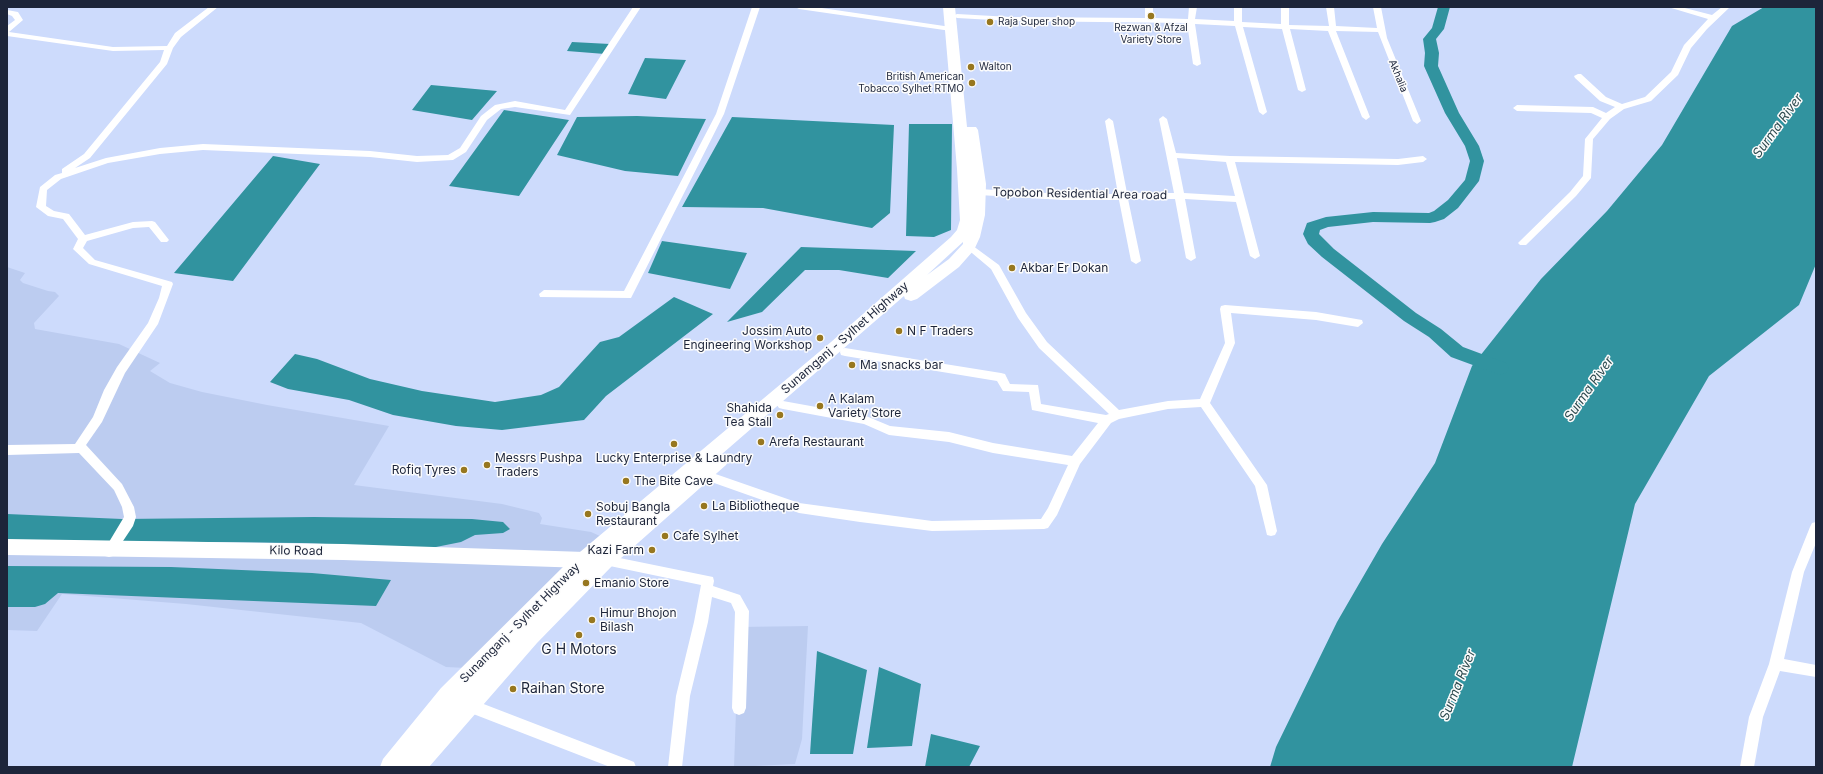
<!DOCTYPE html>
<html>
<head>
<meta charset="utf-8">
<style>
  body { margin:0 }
  #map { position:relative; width:1823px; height:774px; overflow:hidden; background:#cddbfc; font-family:Inter,sans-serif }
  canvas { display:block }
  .frame { position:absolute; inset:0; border:8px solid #1d253a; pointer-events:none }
</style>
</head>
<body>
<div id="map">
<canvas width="1823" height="774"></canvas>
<div class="frame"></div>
</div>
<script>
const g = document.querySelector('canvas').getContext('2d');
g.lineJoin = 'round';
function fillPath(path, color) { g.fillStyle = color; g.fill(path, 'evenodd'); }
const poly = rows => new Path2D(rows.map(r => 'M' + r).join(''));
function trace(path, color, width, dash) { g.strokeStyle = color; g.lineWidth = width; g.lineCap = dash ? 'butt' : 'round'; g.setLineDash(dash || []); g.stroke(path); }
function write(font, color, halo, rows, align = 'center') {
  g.font = font + ' Inter,sans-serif'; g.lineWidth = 3; g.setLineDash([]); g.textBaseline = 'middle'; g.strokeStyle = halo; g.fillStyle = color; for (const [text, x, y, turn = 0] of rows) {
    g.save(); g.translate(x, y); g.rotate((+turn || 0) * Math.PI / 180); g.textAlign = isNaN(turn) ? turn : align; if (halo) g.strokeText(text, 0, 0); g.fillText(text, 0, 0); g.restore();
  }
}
fillPath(poly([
  [7,267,25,273,20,280,23,283,48,291,55,292,59,296,34,323,35,329,119,344,160,363,150,371,170,383,202,392,267,405,389,426,354,485,502,504,539,513,542,518,540,524,591,532,600,536,467,668,446,667,361,623,186,604,62,594,37,631,7,630],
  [808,626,802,739,795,764,734,767,739,627]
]), '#bcccf0');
fillPath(poly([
  [1764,7,1816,7,1816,264,1799,305,1709,376,1635,504,1572,767,1270,767,1276,747,1337,622,1382,544,1435,463,1472,366,1541,279,1607,211,1662,145,1732,26],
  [572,42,610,44,605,54,567,51],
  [645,58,686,60,666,99,628,94],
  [431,85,497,91,472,120,412,110],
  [504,110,569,120,519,196,449,186],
  [637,116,706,119,678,176,625,171,557,155,577,117],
  [732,117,894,125,890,213,872,228,763,208,682,207],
  [909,124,952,124,951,230,934,237,906,236],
  [273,156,320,164,233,281,174,273],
  [662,241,747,253,730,289,648,273],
  [801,247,916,251,888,278,839,270,805,270,762,312,727,322],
  [674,297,713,314,606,396,584,420,502,430,456,426,393,415,349,400,288,389,270,382,295,354,317,359,370,379,422,391,495,402,541,395,559,387,600,342,619,337],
  [7,514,122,519,314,517,472,519,503,522,510,529,503,533,475,535,461,542,431,548,300,543,7,540],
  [7,566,171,567,312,573,391,580,376,606,58,593,45,604,35,607,7,607],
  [817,651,867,670,853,754,810,754],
  [879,667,921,684,912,746,867,748],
  [931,734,980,746,969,767,925,767]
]), '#31939f');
fillPath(poly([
  [1438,7,1450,7,1444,29,1436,39,1439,53,1438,66,1459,113,1479,146,1484,161,1479,181,1458,208,1444,219,1435,222,1430,223,1373,222,1328,227,1320,230,1319,234,1334,249,1416,313,1441,329,1463,347,1506,363,1509,368,1506,373,1500,375,1451,357,1429,337,1404,321,1322,257,1308,244,1303,234,1307,223,1326,217,1373,212,1429,213,1434,211,1448,200,1465,180,1470,161,1465,146,1445,113,1424,66,1425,53,1423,39,1432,28,1438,7]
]), '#31939f');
fillPath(poly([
  [209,7,218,7,181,37,173,48,167,64,90,158,75,168,106,158,160,148,203,144,370,151,417,156,448,155,460,148,481,116,495,105,515,101,565,110,633,7,641,7,570,115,515,107,501,109,487,120,466,152,453,160,417,162,370,157,203,150,160,154,108,163,61,179,47,190,46,206,54,211,69,214,85,235,133,222,152,221,155,222,169,240,167,242,161,242,149,227,133,228,87,241,83,248,95,260,172,282,173,284,158,324,125,373,102,422,86,445,122,484,134,507,136,517,133,526,113,556,109,557,105,556,103,552,124,517,122,507,114,490,79,453,7,455,7,445,75,444,93,417,104,390,117,367,148,323,159,298,162,286,89,264,73,249,78,239,63,219,48,216,36,207,40,187,55,175,62,173,62,169,84,154,160,62,164,50,113,51,7,36,7,26,15,20,12,16,7,14,7,10,18,12,23,20,9,32,113,47,167,46,175,33,209,7],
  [752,7,760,7,724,114,631,298,540,297,539,294,544,290,624,291,716,114,752,7],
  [795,7,815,7,951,27,955,29,951,31,799,9,795,7],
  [1145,7,1153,7,1153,18,1188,19,1189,7,1197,7,1195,19,1234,21,1234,7,1242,7,1242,22,1281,24,1281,7,1289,7,1289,25,1329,26,1326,7,1334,7,1336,26,1377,28,1373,7,1381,7,1387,38,1421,121,1417,124,1413,121,1378,32,1336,31,1370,117,1366,120,1362,117,1328,31,1290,29,1306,90,1302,92,1298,90,1282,29,1243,27,1267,112,1263,115,1259,112,1235,26,1195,24,1201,64,1197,66,1193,64,1187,23,1011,21,957,18,953,16,957,14,1011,17,1145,18,1145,7],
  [1668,7,1681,7,1712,15,1722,7,1730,7,1707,29,1691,48,1678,75,1651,101,1624,109,1610,119,1593,139,1591,178,1576,196,1526,245,1520,245,1518,243,1520,241,1570,192,1583,176,1585,139,1602,118,1591,113,1517,111,1513,108,1517,105,1593,107,1606,113,1615,107,1600,101,1575,78,1574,76,1578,74,1581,74,1606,97,1622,104,1645,97,1671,72,1684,45,1708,19,1668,7],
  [1163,116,1167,119,1176,153,1230,156,1398,159,1423,156,1427,159,1423,162,1398,165,1235,162,1260,256,1255,259,1250,256,1236,202,1185,199,1196,258,1191,261,1186,258,1175,199,1128,199,1141,261,1136,264,1131,261,1119,200,1063,200,979,195,974,192,979,189,1063,194,1118,194,1105,121,1109,118,1113,121,1127,193,1174,193,1159,119,1163,116],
  [1177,158,1226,162,1235,196,1184,193,1177,158],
  [969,243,999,265,1026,313,1047,342,1119,410,1168,401,1200,399,1225,343,1220,309,1221,306,1225,305,1316,312,1362,320,1363,323,1358,327,1316,320,1231,313,1235,343,1210,403,1267,485,1277,531,1275,535,1271,536,1267,535,1255,486,1201,407,1168,409,1119,419,1111,423,1080,464,1057,515,1048,528,1044,529,932,531,860,522,799,513,700,478,698,475,700,472,704,470,799,503,932,521,1041,519,1048,508,1068,465,993,453,949,442,889,435,864,424,783,409,779,408,777,405,779,402,783,401,866,416,890,426,949,432,993,443,1072,456,1098,423,1032,410,1029,392,1003,391,997,381,845,356,841,355,840,352,841,349,845,348,1001,373,1005,374,1010,384,1038,385,1041,404,1106,415,1109,414,1039,348,1018,318,991,269,966,248,964,246,966,244,969,243],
  [1816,522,1816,543,1804,572,1784,659,1816,665,1816,677,1780,671,1763,717,1754,767,1740,767,1749,717,1769,664,1792,572,1810,527,1812,523,1816,522],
  [605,555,713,577,714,581,713,586,740,595,749,611,746,708,744,713,739,715,734,713,732,708,735,612,731,603,712,597,708,622,690,696,682,767,668,767,676,696,694,622,701,585,605,565,601,564,599,560,601,556,605,555],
  [468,698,629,760,634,762,636,767,610,767,463,710,461,705,463,700,468,698]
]), '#fff');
fillPath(poly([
  [7,539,343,544,585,552,591,554,594,560,591,566,585,568,343,560,7,555,7,539]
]), '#fff');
fillPath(poly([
  [943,7,955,7,967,127,976,127,978,130,986,184,985,215,980,237,974,250,959,267,917,299,911,301,905,299,904,296,722,454,726,455,729,460,726,465,612,566,537,643,429,767,380,767,383,759,441,688,568,562,831,342,951,237,957,230,960,220,957,169,943,7],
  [963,242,963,244,949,259,927,275,963,242]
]), '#fff');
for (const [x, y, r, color] of [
  [1151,16,4,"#97771f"],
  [990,22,4,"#97771f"],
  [971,67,4,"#97771f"],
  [972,83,4,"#97771f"],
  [1012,268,4,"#97771f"],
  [899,331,4,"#97771f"],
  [820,338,4,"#97771f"],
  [852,365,4,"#97771f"],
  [820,406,4,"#97771f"],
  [780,415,4,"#97771f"],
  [761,442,4,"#97771f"],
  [674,444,4,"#97771f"],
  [487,465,4,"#97771f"],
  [464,470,4,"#97771f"],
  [626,481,4,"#97771f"],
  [704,506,4,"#97771f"],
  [588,514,4,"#97771f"],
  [665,536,4,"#97771f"],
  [652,550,4,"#97771f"],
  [586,583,4,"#97771f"],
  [592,620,4,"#97771f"],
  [579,635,4,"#97771f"],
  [513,689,4,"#97771f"]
]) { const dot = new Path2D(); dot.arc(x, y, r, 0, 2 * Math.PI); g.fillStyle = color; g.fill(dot); trace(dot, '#fcfcfc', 1.5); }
write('10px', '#1d253a', '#fcfcfc', [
  ["Raja Super shop",998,22],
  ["Rezwan & Afzal",1151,28,"center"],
  ["Variety Store",1151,40,"center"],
  ["Walton",979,67],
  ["British American",964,77,"right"],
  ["Tobacco Sylhet RTMO",964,89,"right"]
], 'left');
write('10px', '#1d253a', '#fcfcfc', [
  ["Akhalia",1398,76,68]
]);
write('12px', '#1d253a', '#fcfcfc', [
  ["Topobon Residential Area road",1080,194,1],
  ["Sunamganj - Sylhet Highway",845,338,-41],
  ["Kilo Road",296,551,1],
  ["Sunamganj - Sylhet Highway",520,623,-45]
]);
write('12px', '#1d253a', '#fcfcfc', [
  ["Akbar Er Dokan",1020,268],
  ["Jossim Auto",812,331,"right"],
  ["Engineering Workshop",812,345,"right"],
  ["N F Traders",907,331],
  ["Ma snacks bar",860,365],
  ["A Kalam",828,399],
  ["Variety Store",828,413],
  ["Shahida",772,408,"right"],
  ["Tea Stall",772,422,"right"],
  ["Arefa Restaurant",769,442],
  ["Messrs Pushpa",495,458],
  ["Traders",495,472],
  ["Lucky Enterprise & Laundry",674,458,"center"],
  ["Rofiq Tyres",456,470,"right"],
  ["The Bite Cave",634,481],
  ["La Bibliotheque",712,506],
  ["Sobuj Bangla",596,507],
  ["Restaurant",596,521],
  ["Cafe Sylhet",673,536],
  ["Kazi Farm",644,550,"right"],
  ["Emanio Store",594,583],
  ["Himur Bhojon",600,613],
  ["Bilash",600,627]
], 'left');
write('italic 13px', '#2f4c50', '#fcfcfc', [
  ["Surma River",1778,126,-54],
  ["Surma River",1589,389,-55],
  ["Surma River",1458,685,-68]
]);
write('14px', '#1d253a', '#fcfcfc', [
  ["G H Motors",579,650],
  ["Raihan Store",521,689,"left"]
]);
</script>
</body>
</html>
